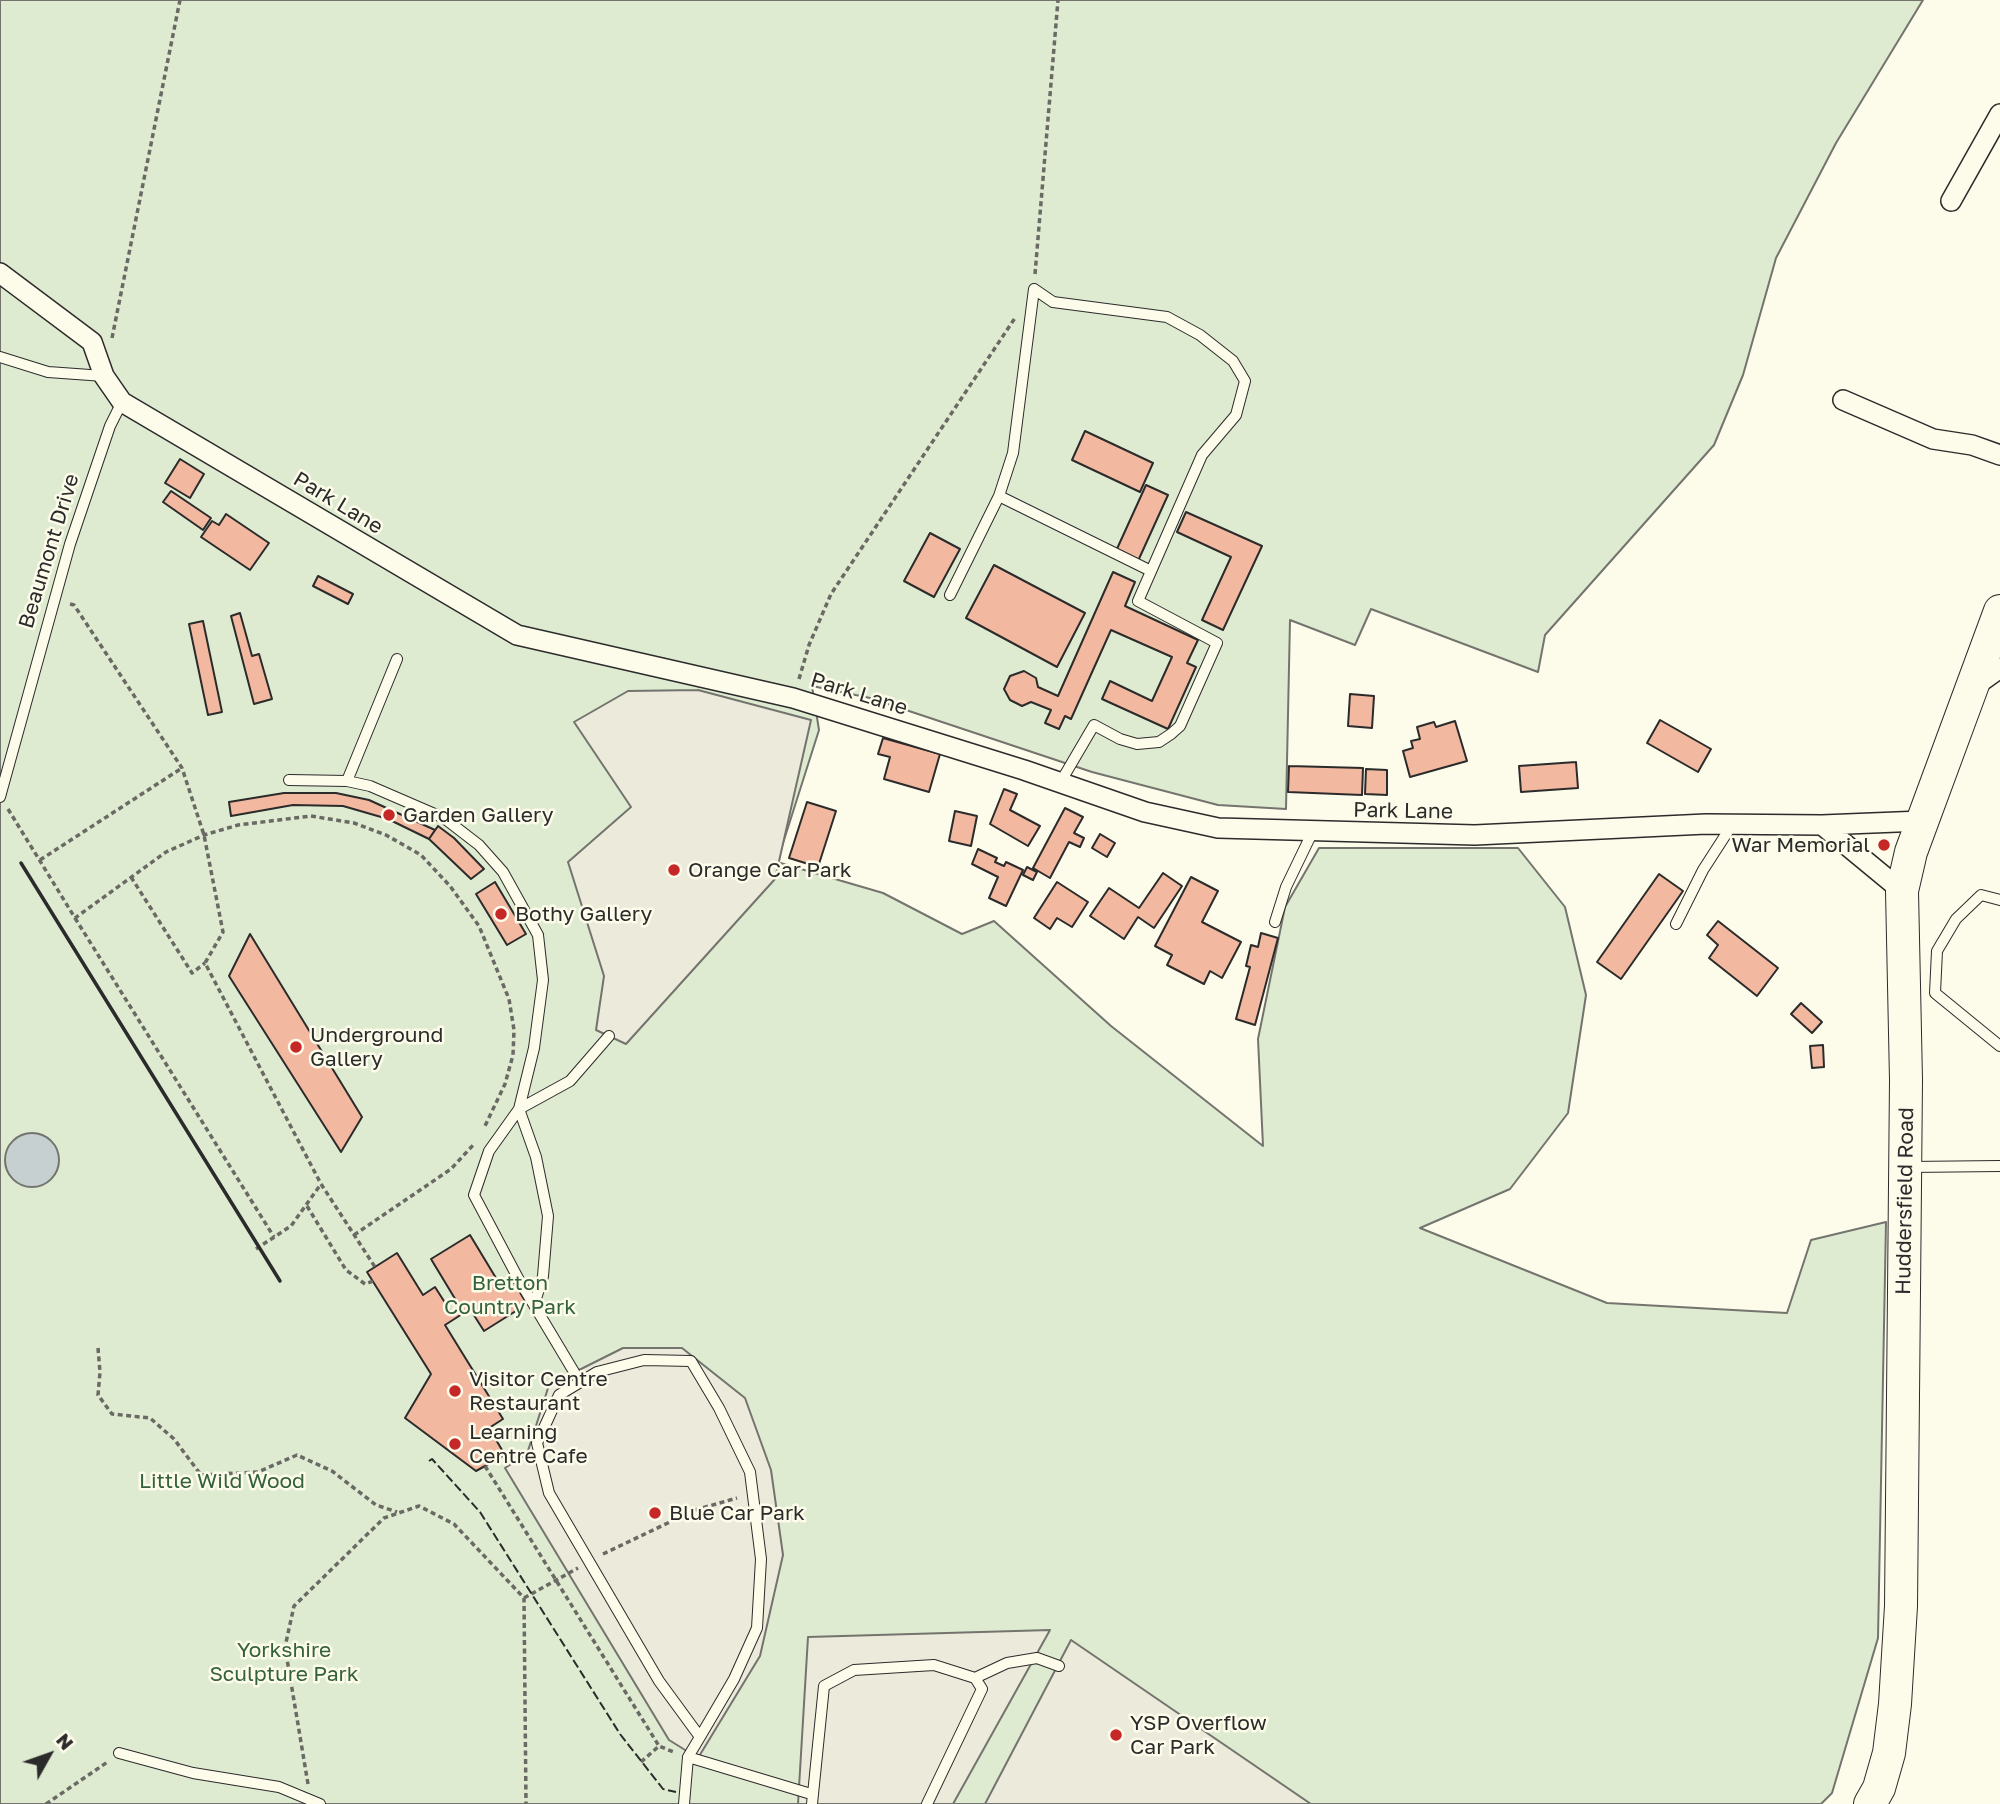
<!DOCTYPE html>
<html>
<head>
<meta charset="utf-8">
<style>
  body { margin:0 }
  #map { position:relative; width:2000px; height:1804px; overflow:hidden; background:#fdfbea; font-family:"Golos Text",sans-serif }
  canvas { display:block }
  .north { position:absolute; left:14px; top:1720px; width:70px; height:70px; -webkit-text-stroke:5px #fdfbea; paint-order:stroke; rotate:50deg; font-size:19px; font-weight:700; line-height:28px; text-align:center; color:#2b2b2b }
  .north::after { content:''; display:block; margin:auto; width:24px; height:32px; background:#2b2b2b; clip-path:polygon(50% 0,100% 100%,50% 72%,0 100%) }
</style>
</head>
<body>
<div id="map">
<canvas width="2000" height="1804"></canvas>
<div class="north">N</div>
</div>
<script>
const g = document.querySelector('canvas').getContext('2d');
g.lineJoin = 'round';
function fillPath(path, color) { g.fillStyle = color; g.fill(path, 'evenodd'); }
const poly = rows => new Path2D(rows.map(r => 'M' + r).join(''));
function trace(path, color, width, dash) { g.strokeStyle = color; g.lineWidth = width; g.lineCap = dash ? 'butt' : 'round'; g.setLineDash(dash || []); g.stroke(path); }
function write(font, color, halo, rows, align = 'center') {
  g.font = font + ' "Golos Text",sans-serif'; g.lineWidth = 5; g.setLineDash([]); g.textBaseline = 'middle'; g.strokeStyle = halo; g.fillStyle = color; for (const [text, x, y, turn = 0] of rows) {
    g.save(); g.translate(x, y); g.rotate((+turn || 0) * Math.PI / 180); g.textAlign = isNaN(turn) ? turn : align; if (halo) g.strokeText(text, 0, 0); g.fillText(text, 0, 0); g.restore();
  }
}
const green = poly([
  [0,0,1923,0,1836,143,1776,258,1743,375,1714,445,1545,635,1538,672,1371,609,1355,645,1290,620,1286,809,1218,805,1092,772,870,698,812,686,819,730,777,862,883,893,962,934,994,921,1111,1026,1263,1146,1258,1039,1285,907,1319,848,1518,848,1565,907,1586,995,1568,1113,1510,1189,1420,1228,1607,1303,1787,1313,1811,1240,1886,1222,1878,1638,1832,1793,1821,1804,0,1804,0,0]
]);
fillPath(green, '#deebd1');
trace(green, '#74746e', 2);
const parking = poly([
  [698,690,811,720,775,879,626,1044,596,1030,604,976,568,862,631,807,574,722,628,691,698,690],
  [623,1348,682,1348,745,1398,771,1470,783,1555,760,1656,698,1758,669,1740,505,1468,527,1454,549,1385,623,1348],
  [1050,1630,953,1804,798,1804,808,1637,1050,1630],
  [1071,1640,1311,1804,985,1804,1071,1640]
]);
fillPath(parking, '#eceadb');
trace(parking, '#74746e', 2);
const water = poly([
  '5 1160a27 27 0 1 1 54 0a27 27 0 1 1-54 0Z'
]);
fillPath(water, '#c7d0d0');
trace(water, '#74746e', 2);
const building = poly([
  [1085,431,1153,463,1140,492,1072,460,1085,431],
  [180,459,204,474,190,498,165,483,180,459],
  [1146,485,1168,495,1138,561,1116,551,1146,485],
  [171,491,211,518,203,530,163,502,171,491],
  [1186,512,1262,546,1223,630,1202,620,1231,557,1177,532,1186,512],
  [226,514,269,543,250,570,201,537,212,521,219,525,226,514],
  [930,533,960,549,934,597,904,581,930,533],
  [994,565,1085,613,1057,667,966,618,994,565],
  [1113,572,1135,582,1125,606,1198,640,1187,663,1196,667,1168,729,1102,699,1110,681,1152,701,1172,657,1111,630,1071,719,1065,716,1059,729,1045,723,1051,710,1031,702,1022,706,1010,700,1004,689,1010,676,1024,671,1036,678,1038,687,1058,696,1113,572],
  [318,576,353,594,348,604,313,586,318,576],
  [240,613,252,656,259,654,272,699,254,704,231,616,240,613],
  [203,621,222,712,208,715,189,624,203,621],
  [1350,694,1374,696,1372,728,1348,726,1350,694],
  [1660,720,1711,749,1698,772,1647,743,1660,720],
  [1455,721,1467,761,1410,777,1403,751,1413,748,1411,741,1420,739,1417,727,1434,722,1436,727,1455,721],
  [883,738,940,754,929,792,884,779,890,757,878,754,883,738],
  [1576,762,1578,788,1521,792,1519,766,1576,762],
  [1289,766,1363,768,1362,795,1288,792,1289,766],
  [1366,769,1387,770,1387,795,1365,794,1366,769],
  [1004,789,1017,794,1010,810,1040,826,1028,846,990,824,1004,789],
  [284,793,336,793,369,800,435,830,429,839,388,819,343,806,293,805,231,816,229,802,284,793],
  [807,802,836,811,818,867,789,858,807,802],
  [1065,808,1083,817,1074,833,1084,838,1080,847,1069,842,1050,878,1033,868,1065,808],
  [955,811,977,816,971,846,949,841,955,811],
  [438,826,454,838,484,869,471,879,429,839,438,826],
  [1100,834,1115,843,1107,857,1092,848,1100,834],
  [978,849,997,858,995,862,1004,866,1006,862,1023,870,1006,906,989,898,998,877,972,864,978,849],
  [1027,867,1037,872,1033,880,1023,875,1027,867],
  [1163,873,1182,886,1154,928,1138,917,1124,939,1090,916,1109,888,1139,908,1163,873],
  [1659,874,1683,891,1621,979,1597,962,1659,874],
  [1191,877,1218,891,1202,922,1241,942,1222,978,1210,971,1204,984,1167,965,1172,955,1155,946,1191,877],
  [495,882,526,934,507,945,476,894,495,882],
  [1057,882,1088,902,1072,927,1057,918,1050,929,1034,918,1057,882],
  [1718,921,1778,968,1757,996,1709,958,1718,945,1707,935,1718,921],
  [1261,933,1278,938,1255,1025,1236,1019,1250,967,1246,966,1251,945,1258,947,1261,933],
  [250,934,362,1117,341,1152,229,976,250,934],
  [1801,1003,1822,1022,1812,1033,1791,1014,1801,1003],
  [1823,1045,1824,1067,1812,1068,1810,1046,1823,1045],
  [470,1235,499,1283,510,1276,527,1304,484,1331,470,1309,445,1325,503,1419,489,1428,505,1455,476,1471,405,1418,431,1374,367,1272,397,1253,423,1295,435,1287,451,1312,460,1307,431,1259,470,1235]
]);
fillPath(building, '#f2b8a0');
trace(building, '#2b2b2b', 2);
const service = poly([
  [0,357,48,372,104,376],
  [999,496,1149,570],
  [950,595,999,496,1013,453,1034,289,1053,302,1167,317,1200,335,1233,361,1245,381,1236,415,1202,455,1138,601,1217,643,1180,726,1171,734,1159,742,1137,744,1120,739,1094,725,1060,783],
  [289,780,347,781,370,786,444,818,479,845,503,872,538,935,543,980,534,1048,519,1109,536,1157,548,1216,543,1276,534,1305],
  [347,781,397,659],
  [0,797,70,544,110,426,122,402],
  [2000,900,1981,895,1956,919,1937,951,1935,993,2000,1046],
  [1275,922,1286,887,1313,831],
  [1676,924,1703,870,1732,825],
  [1909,1167,2000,1166],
  [580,1382,519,1280,474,1195,489,1151,519,1109,570,1081,609,1036],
  [975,1678,1007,1663,1037,1658,1059,1666],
  [119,1753,193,1773,279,1787,320,1804],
  [688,1757,811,1794],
  [684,1804,688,1757,700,1737,734,1679,757,1628,761,1559,750,1472,719,1408,691,1361,644,1360,597,1372,559,1395,537,1443,549,1493,659,1681,700,1737],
  [812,1804,824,1686,854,1670,934,1665,975,1678,982,1689,927,1804]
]);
const minor = poly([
  [1951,201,2000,114],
  [0,273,92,342,104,376,122,402,517,635,793,698,1024,770,1145,812,1218,828,1475,835,1706,824,1822,825,1922,821],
  [1843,400,1933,439,1972,445,2000,455],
  [1972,688,2000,668],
  [1822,825,1902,891]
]);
const trunk = poly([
  [1870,1804,1879,1788,1889,1753,1895,1704,1901,1606,1906,1080,1902,891,1911,852,2000,611]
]);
trace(service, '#2b2b2b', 12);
trace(minor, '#2b2b2b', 22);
trace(trunk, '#2b2b2b', 34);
trace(poly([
  [1035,274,1058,0],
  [112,338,180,0],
  [70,604,74,605,182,768,204,835,223,932,205,963,321,1184,375,1267],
  [799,679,809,645,831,594,1015,318],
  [8,809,75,918,166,852,204,835,238,825,311,816,354,823,386,835,421,855,450,886,479,926,509,999,514,1030,513,1055,505,1084,484,1128],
  [40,860,182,768],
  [131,877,192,973,205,963],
  [75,918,274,1237],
  [307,1206,346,1270,365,1284,373,1281],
  [354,1235,451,1169,475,1143],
  [256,1249,291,1226,321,1184],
  [98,1348,100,1372,98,1395,112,1414,150,1418,174,1439,201,1475,258,1472,297,1455,332,1471,376,1505,397,1512],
  [485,1466,659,1746],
  [603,1554,695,1510,737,1498],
  [524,1598,578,1568],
  [641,1762,659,1746,676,1753],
  [308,1784,285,1647,294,1606,384,1518,419,1506,454,1524,524,1598,526,1804],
  [46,1804,109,1761]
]), '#6a6964', 3.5, [5, 3.5]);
trace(service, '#fdfbea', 10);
trace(minor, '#fdfbea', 19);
trace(trunk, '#fdfbea', 32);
trace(poly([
  [429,1461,432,1459,480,1512,620,1734,663,1789,676,1792]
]), '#2b2b2b', 2, [9, 3.5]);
trace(poly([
  [21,863,280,1281]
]), '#2b2b2b', 3.5);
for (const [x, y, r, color] of [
  [389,815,7,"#c62828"],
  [1884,845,7,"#c62828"],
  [674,870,7,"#c62828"],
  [501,914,7,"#c62828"],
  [296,1047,7,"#c62828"],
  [455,1391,7,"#c62828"],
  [455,1444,7,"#c62828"],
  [655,1513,7,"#c62828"],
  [1116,1735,7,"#c62828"]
]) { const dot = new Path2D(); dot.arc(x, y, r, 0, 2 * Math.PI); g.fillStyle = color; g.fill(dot); trace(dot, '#fdfbea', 2.5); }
write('21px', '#2b2b2b', '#fdfbea', [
  ["Park Lane",338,503,31],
  ["Beaumont Drive",49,551,-73],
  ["Park Lane",859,694,17],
  ["Park Lane",1403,811,1],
  ["Huddersfield Road",1905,1201,-89]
]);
write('21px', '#2b2b2b', '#fdfbea', [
  ["Garden Gallery",403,815],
  ["War Memorial",1870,845,"right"],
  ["Orange Car Park",688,870],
  ["Bothy Gallery",515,914],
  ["Underground",310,1035],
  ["Gallery",310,1059],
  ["Visitor Centre",469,1379],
  ["Restaurant",469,1403],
  ["Learning",469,1432],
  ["Centre Cafe",469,1456],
  ["Blue Car Park",669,1513],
  ["YSP Overflow",1130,1723],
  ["Car Park",1130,1747]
], 'left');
write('21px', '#34623c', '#fdfbea', [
  ["Bretton",510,1283],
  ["Country Park",510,1307],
  ["Little Wild Wood",222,1481],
  ["Yorkshire",284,1650],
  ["Sculpture Park",284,1674]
]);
</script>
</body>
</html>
